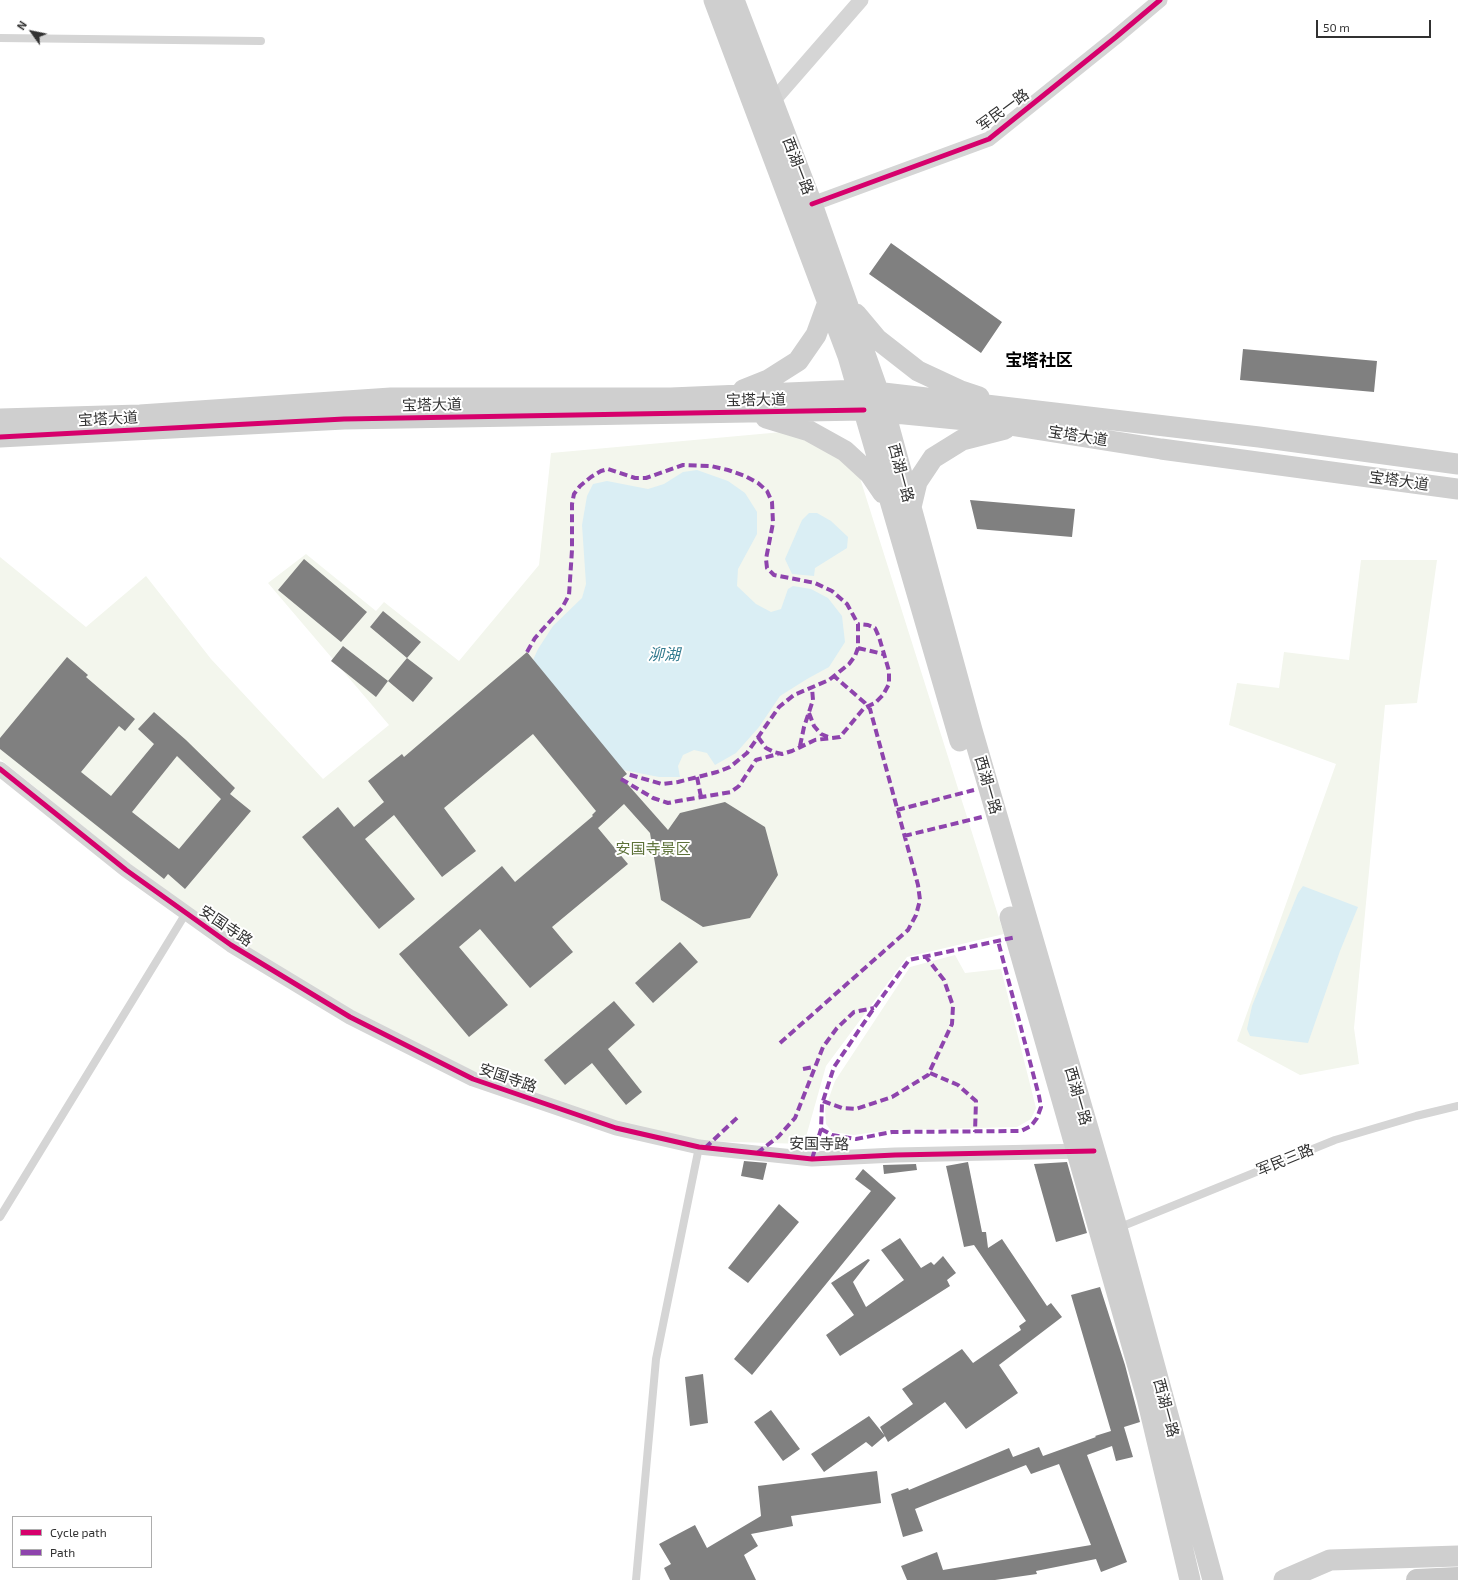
<!DOCTYPE html>
<html>
<head>
<meta charset="utf-8">
<style>
  body { margin:0 }
  #map { position:relative; width:1458px; height:1580px; overflow:hidden; background:#fff; font-family:"Exo 2",sans-serif }
  canvas { display:block }
  .legend { position:absolute; left:12px; top:1516px; width:140px; height:52px; box-sizing:border-box; background:#fff; border:1px solid #adadad; margin:0; padding:5px 7px; list-style:none; font-size:12px; color:#313131 }
  .legend li { display:flex; align-items:center; gap:8px; height:20px }
  .legend b { width:20px; border:1px solid #adadad }
  .north { position:absolute; left:12px; top:12px; width:40px; height:40px; -webkit-text-stroke:3px #fff; paint-order:stroke; rotate:303deg; font-size:11px; font-weight:700; line-height:16px; text-align:center; color:#313131 }
  .north::after { content:''; display:block; margin:auto; width:14px; height:18px; background:#313131; clip-path:polygon(50% 0,100% 100%,50% 72%,0 100%) }
  .scale { position:absolute; left:1316px; top:20px; width:115px; height:18px; box-sizing:border-box; border:2px solid #313131; border-top:0; padding-left:5px; font-size:12px; line-height:14px; white-space:nowrap; color:#313131; -webkit-text-stroke:3px #fff; paint-order:stroke }
</style>
</head>
<body>
<div id="map">
<canvas width="1458" height="1580"></canvas>
<ul class="legend">
<li><b style="height:5px;background:#d6006c"></b>Cycle path</li>
<li><b style="height:5px;background:#8e44ad"></b>Path</li>
</ul>
<div class="north">N</div>
<div class="scale">50 m</div>
</div>
<script>
const g = document.querySelector('canvas').getContext('2d');
g.lineJoin = 'round';
function fillPath(path, color) { g.fillStyle = color; g.fill(path, 'evenodd'); }
const poly = rows => new Path2D(rows.map(r => 'M' + r).join(''));
function trace(path, color, width, dash) { g.strokeStyle = color; g.lineWidth = width; g.lineCap = dash ? 'butt' : 'round'; g.setLineDash(dash || []); g.stroke(path); }
function write(font, color, halo, rows, align = 'center') {
  g.font = font + ' "Exo 2","Noto Sans SC",sans-serif'; g.lineWidth = 4; g.setLineDash([]); g.textBaseline = 'middle'; g.strokeStyle = halo; g.fillStyle = color; for (const [text, x, y, turn = 0] of rows) {
    g.save(); g.translate(x, y); g.rotate((+turn || 0) * Math.PI / 180); g.textAlign = isNaN(turn) ? turn : align; if (halo) g.strokeText(text, 0, 0); g.fillText(text, 0, 0); g.restore();
  }
}
fillPath(poly([
  [782,432,827,448,859,475,1004,934,907,957,826,1066,804,1144,701,1141,615,1121,473,1071,352,1010,236,941,127,862,0,759,0,557,86,627,146,576,211,659,323,779,389,725,268,583,306,554,376,611,384,602,459,661,539,565,551,453],
  [1361,560,1437,560,1417,703,1385,705,1354,1028,1359,1064,1300,1075,1237,1041,1336,764,1229,725,1237,683,1279,688,1284,652,1349,660],
  [955,955,965,973,1001,969,1036,1108,1031,1119,1017,1127,891,1130,854,1135,832,1132,826,1124,825,1109,835,1081,910,967]
]), '#f3f6ed');
fillPath(poly([
  [697,470,728,481,745,493,757,512,757,534,738,569,737,586,756,604,771,612,781,609,788,589,793,586,811,589,828,598,842,616,845,642,829,667,807,679,780,696,759,727,736,753,715,765,707,753,694,750,683,755,678,766,680,777,659,777,623,770,533,660,538,649,553,626,582,598,586,584,582,525,587,496,593,484,607,481,648,489,664,484,683,472],
  [809,513,817,513,831,521,848,537,847,548,815,568,814,576,792,574,785,559,802,520],
  [1303,886,1358,907,1340,951,1308,1043,1250,1036,1247,1029,1252,1006,1298,893]
]), '#daeef4');
fillPath(poly([
  [891,243,1002,322,981,353,869,274],
  [1243,349,1377,361,1374,392,1240,380],
  [970,500,1075,509,1072,537,977,529],
  [304,559,367,612,341,642,278,590],
  [383,611,421,642,407,658,370,627],
  [343,646,388,681,376,697,331,661],
  [527,652,627,774,622,778,668,830,680,813,725,802,765,827,778,875,750,918,703,927,661,900,650,833,624,804,598,828,628,864,552,927,573,952,530,988,480,929,459,947,508,1005,469,1037,399,954,502,866,515,882,593,816,592,815,596,811,533,734,444,808,476,851,442,877,394,815,365,839,415,899,379,929,302,837,338,807,354,827,384,802,368,781,402,754,404,757],
  [67,657,88,675,86,677,135,719,125,731,119,726,81,772,111,796,154,744,138,729,154,712,186,740,235,788,230,794,251,811,185,889,168,874,164,879,0,749,0,738],
  [177,756,221,799,179,849,132,812],
  [407,658,433,678,413,702,388,681],
  [680,942,698,962,653,1003,635,983],
  [614,1001,635,1025,608,1049,642,1092,626,1105,592,1063,565,1085,544,1060],
  [744,1161,767,1163,763,1180,741,1176],
  [968,1162,982,1232,986,1232,988,1248,1002,1239,1047,1306,1051,1303,1062,1317,999,1365,1018,1393,966,1429,945,1402,888,1442,880,1427,913,1404,902,1389,962,1349,973,1363,1021,1330,1019,1326,1026,1321,974,1245,964,1247,946,1166],
  [1067,1162,1087,1233,1056,1242,1034,1164],
  [916,1164,917,1170,884,1174,883,1165],
  [863,1169,896,1198,752,1375,734,1359,871,1191,855,1179],
  [779,1204,799,1222,748,1283,728,1268],
  [900,1238,921,1268,931,1262,934,1265,943,1256,956,1273,947,1280,950,1286,840,1356,826,1335,854,1315,831,1283,868,1259,870,1260,853,1282,866,1307,904,1280,881,1250],
  [1100,1287,1125,1365,1140,1422,1124,1427,1133,1457,1116,1461,1112,1446,1087,1455,1127,1562,1101,1572,1096,1559,1036,1571,1037,1574,995,1580,907,1580,901,1566,937,1552,943,1570,1091,1545,1059,1464,1031,1474,1026,1465,915,1509,923,1531,903,1537,891,1494,908,1488,909,1490,1009,1448,1013,1457,1039,1447,1043,1456,1096,1437,1095,1436,1111,1431,1071,1295],
  [703,1374,708,1423,690,1426,685,1377],
  [771,1410,800,1449,783,1461,754,1422],
  [869,1416,885,1436,872,1447,866,1442,824,1472,811,1454],
  [877,1471,881,1503,791,1516,793,1526,751,1534,758,1546,744,1555,756,1580,670,1580,664,1568,671,1564,659,1544,695,1525,707,1548,761,1516,758,1486]
]), '#808080');
trace(poly([
  [0,38,261,41],
  [0,1217,186,913],
  [1118,1228,1335,1140,1416,1116,1458,1106],
  [636,1580,656,1359,699,1147]
]), '#d5d5d5', 8);
trace(poly([
  [773,101,861,0],
  [812,204,989,139,1116,37,1160,0],
  [0,769,126,870,231,945,350,1017,473,1079,616,1128,699,1147,812,1159,895,1155,1085,1151]
]), '#d5d5d5', 15);
trace(poly([
  [714,0,848,356,960,741],
  [734,0,812,204,883,405,972,730,1117,1228,1213,1580],
  [856,314,877,339,918,371,961,391,979,397],
  [743,390,768,380,798,361,816,335,828,302],
  [766,418,809,431,845,451,870,474,883,493],
  [0,419,140,415,391,398,671,398,858,390,1259,437,1458,464],
  [0,437,344,419,864,410,997,423,1161,449,1458,489],
  [911,507,917,482,933,458,962,440,1005,429],
  [1010,917,1147,1398,1190,1580],
  [1284,1580,1330,1560,1458,1556]
]), '#cfcfcf', 21);
trace(poly([
  [1417,1580,1458,1578]
]), '#c9c9c9', 22);
trace(poly([
  [858,648,883,654],
  [527,652,535,638,562,608,569,595,572,550,572,504,574,494,580,486,591,477,601,471,608,469,635,478,646,478,683,465,711,466,728,470,745,476,758,483,767,491,772,502,773,523,766,559,767,568,774,575,815,583,832,591,847,604,858,624,858,648,855,656,849,664,829,680,794,695,779,707,747,753,730,767,717,772,678,782,662,784,627,774],
  [809,713,814,726,821,734,831,738],
  [758,737,766,748,774,752,782,754,792,751,815,740,840,737,864,708,875,703,883,695,889,684,889,671,879,637,875,628,868,625,858,624],
  [800,746,804,727,813,700,812,688],
  [697,777,701,797],
  [621,779,653,798,668,803,678,801,731,792,739,786,756,760,778,754],
  [897,810,974,790],
  [904,836,982,817],
  [780,1043,908,930,916,915,920,900,918,885,870,709,865,703,834,676],
  [803,1069,813,1067],
  [930,1073,958,1085,976,1101,975,1132],
  [823,1101,842,1108,856,1109,892,1097,928,1075,952,1024,953,1006,944,980,926,957],
  [821,1129,832,1135,856,1139,892,1132,1021,1131,1031,1126,1037,1118,1041,1107,1039,1096,998,941],
  [705,1148,739,1116],
  [757,1153,778,1137,795,1118,823,1047,837,1028,854,1012,874,1008],
  [812,1159,821,1129,822,1104,834,1067,874,1008,909,960,1016,937]
]), '#8e44ad', 4, [8, 4]);
trace(poly([
  [812,204,989,139,1116,37,1160,0],
  [0,437,344,419,864,410],
  [0,769,126,870,231,945,350,1017,473,1079,616,1128,699,1147,812,1159,895,1155,1094,1151]
]), '#d6006c', 5);
write('15px', '#313131', '#fff', [
  ["军民一路",1003,110,-36],
  ["西湖一路",798,166,69],
  ["宝塔大道",756,400,-1],
  ["宝塔大道",432,405,-1],
  ["宝塔大道",108,419,-3],
  ["宝塔大道",1078,436,9],
  ["西湖一路",901,473,75],
  ["宝塔大道",1399,481,8],
  ["西湖一路",988,785,74],
  ["安国寺路",226,926,34],
  ["安国寺路",508,1078,19],
  ["西湖一路",1078,1096,74],
  ["安国寺路",819,1144,1],
  ["军民三路",1285,1160,-22],
  ["西湖一路",1166,1408,75]
]);
write('15px', '#5d7239', '#fff', [
  ["安国寺景区",653,849]
]);
write('italic 16px', '#327a8e', '#fff', [
  ["泖湖",664,655]
]);
write('bold 17px', '#000', '#fff', [
  ["宝塔社区",1039,360]
]);
</script>
</body>
</html>
